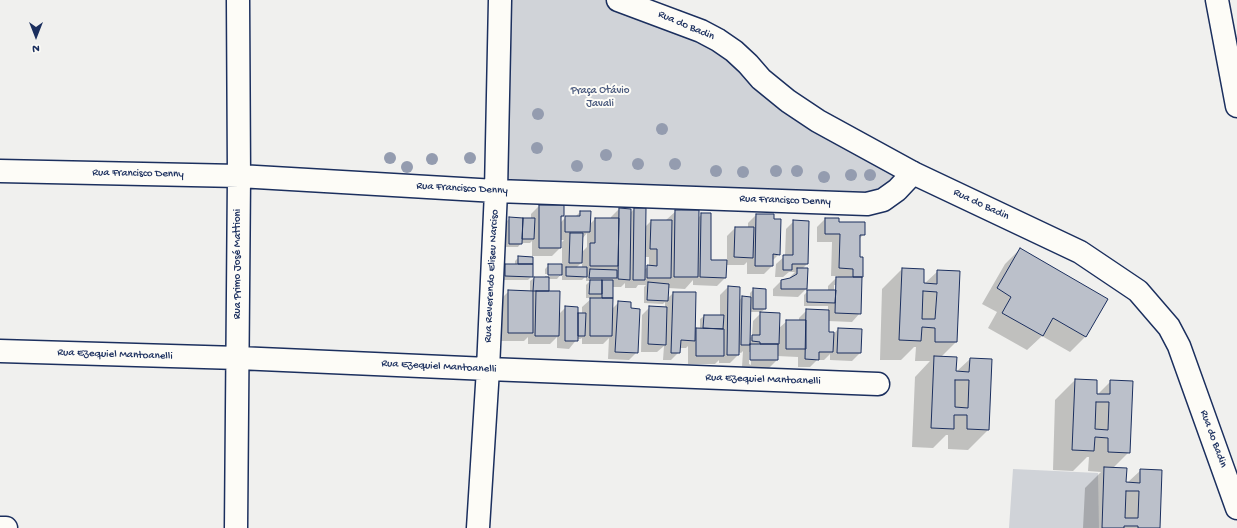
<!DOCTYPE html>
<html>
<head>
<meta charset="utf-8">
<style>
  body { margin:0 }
  #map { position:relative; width:1237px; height:528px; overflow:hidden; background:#f0f0ee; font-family:"Gochi Hand",sans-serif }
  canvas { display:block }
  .north { position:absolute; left:16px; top:16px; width:40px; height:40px; -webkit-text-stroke:3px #fdfcf7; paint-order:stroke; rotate:180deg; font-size:11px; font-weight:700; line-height:16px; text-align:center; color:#1b2f5e }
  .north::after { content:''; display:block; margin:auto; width:14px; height:18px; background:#1b2f5e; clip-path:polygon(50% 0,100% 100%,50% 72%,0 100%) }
</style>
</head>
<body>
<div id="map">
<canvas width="1237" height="528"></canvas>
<div class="north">N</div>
</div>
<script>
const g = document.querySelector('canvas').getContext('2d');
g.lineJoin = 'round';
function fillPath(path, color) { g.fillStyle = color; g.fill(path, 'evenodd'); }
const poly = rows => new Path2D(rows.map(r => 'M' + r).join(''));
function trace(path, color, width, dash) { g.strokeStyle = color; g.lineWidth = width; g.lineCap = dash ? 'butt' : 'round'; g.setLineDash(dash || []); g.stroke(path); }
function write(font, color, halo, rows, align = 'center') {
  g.font = font + ' "Gochi Hand",sans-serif'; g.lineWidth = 4; g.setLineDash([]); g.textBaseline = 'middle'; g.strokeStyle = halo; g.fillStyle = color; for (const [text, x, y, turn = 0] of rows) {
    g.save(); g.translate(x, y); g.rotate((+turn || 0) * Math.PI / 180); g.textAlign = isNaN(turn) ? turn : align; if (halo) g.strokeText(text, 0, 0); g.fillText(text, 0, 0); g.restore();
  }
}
fillPath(poly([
  [504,0,614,0,718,40,759,83,909,171,883,200,501,191],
  [1013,469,1098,473,1099,528,1009,528]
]), '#d0d3d8');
fillPath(poly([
  [539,206,563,216,560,219,560,223,566,217,575,217,580,212,589,225,595,219,611,219,611,217,619,209,630,213,634,209,645,227,651,221,665,221,676,211,698,218,702,214,710,261,727,261,727,236,735,228,748,228,748,223,756,215,779,254,772,261,772,266,764,274,747,274,747,262,744,265,725,265,725,278,717,286,693,285,693,280,685,289,668,288,667,299,673,293,695,293,694,332,697,329,700,329,700,319,704,316,720,316,720,295,728,287,739,301,742,297,750,298,750,293,754,289,765,309,761,312,750,312,749,339,752,336,753,321,761,313,778,329,787,321,799,321,799,318,807,310,828,311,828,306,804,306,804,295,808,291,828,291,828,286,838,276,831,276,832,242,817,242,817,227,825,219,864,234,859,239,860,313,852,322,828,321,828,333,833,335,838,329,860,353,852,361,830,360,830,354,824,360,817,360,810,367,798,367,798,357,777,356,777,360,769,368,742,367,743,351,741,353,738,352,738,355,730,363,719,363,719,360,715,364,688,364,688,346,686,348,679,348,679,352,671,360,663,360,664,346,657,352,641,352,642,315,650,307,665,308,665,302,663,304,644,303,644,287,646,285,638,285,636,288,625,288,625,283,621,287,612,287,611,310,619,302,637,352,629,360,608,359,609,338,603,344,582,344,582,338,580,339,577,339,569,349,557,348,557,337,550,344,528,344,528,337,524,341,500,341,501,299,509,291,530,291,530,281,534,278,545,278,545,276,559,276,559,274,545,274,545,269,549,265,562,265,562,242,564,240,560,240,560,248,552,256,532,256,532,241,530,243,521,243,518,247,505,247,506,222,510,218,531,219,531,214],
  [587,233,587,247,581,253,582,239],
  [644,257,649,257,649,266,644,270],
  [582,262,582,268,576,268],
  [562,273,562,280,582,280,586,276,586,281,590,281,586,285,586,298,592,298,582,307,582,314,577,316,566,307,559,314,548,290,548,279,557,279],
  [834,285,836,285,836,295,834,295],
  [749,352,751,352,751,365,749,364],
  [794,221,807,264,802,269,806,289,798,297,773,296,773,289,782,280,790,279,790,277,795,272,789,272,783,277,775,277,776,264,785,256,786,229],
  [1020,249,1107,299,1085,337,1070,352,1042,336,1027,350,988,328,997,312,982,304,1005,264],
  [519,257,532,276,528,280,501,280,501,269,505,265,515,265,515,261],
  [902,269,924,284,938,271,956,342,940,358,955,372,956,372,970,359,988,430,968,450,948,449,948,435,946,435,933,448,912,447,915,377,930,361,915,361,916,347,914,347,901,360,880,360,882,289],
  [1075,380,1097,395,1111,381,1129,452,1112,469,1125,483,1127,483,1141,470,1159,528,1083,528,1085,488,1101,472,1088,471,1089,457,1087,457,1073,471,1053,470,1055,400]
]), '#0003');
const building = poly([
  [539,205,564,205,564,216,561,216,561,248,539,248,539,205],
  [619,208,631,209,630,280,618,279,619,208],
  [634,208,646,208,645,280,633,280,634,208],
  [675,210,699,210,698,277,674,277,675,210],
  [580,211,591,211,590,232,565,232,565,216,580,216,580,211],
  [701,213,711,213,711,260,727,260,726,278,700,277,701,213],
  [756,214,774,214,774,219,781,219,780,255,773,254,773,266,755,266,756,214],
  [509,217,523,218,522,244,509,244,509,217],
  [523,218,535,218,534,239,522,239,523,218],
  [595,218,619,218,618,266,590,266,590,243,595,243,595,218],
  [825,218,839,218,839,222,865,222,865,235,860,235,860,257,863,257,863,277,853,277,853,269,839,268,840,234,825,234,825,218],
  [651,220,672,220,671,278,647,278,647,265,657,266,657,249,650,249,651,220],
  [793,220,809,221,808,264,792,264,792,270,783,270,783,255,793,255,793,220],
  [735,227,754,227,753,258,734,257,735,227],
  [570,233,583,233,582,263,569,263,570,233],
  [1020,248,1108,299,1086,337,1053,318,1043,336,1002,313,1011,297,997,288,1020,248],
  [518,256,533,257,533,264,518,264,518,256],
  [505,264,533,264,533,277,505,276,505,264],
  [548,264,562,264,562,275,548,275,548,264],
  [566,267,587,267,587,277,566,276,566,267],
  [797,268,808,268,807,289,781,289,781,280,790,278,797,274,797,268],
  [902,268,924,269,924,283,937,284,937,270,960,271,957,342,935,342,935,328,922,327,921,341,899,340,902,268],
  [923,291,937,292,935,319,922,319,923,291],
  [590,269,617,270,617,278,589,278,590,269],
  [534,277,549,277,549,291,533,291,534,277],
  [836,277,862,277,861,314,835,313,836,277],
  [590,280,602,280,602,294,589,294,590,280],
  [602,280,613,280,613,298,602,298,602,280],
  [648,282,669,284,668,301,647,300,648,282],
  [728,286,740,287,739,355,727,355,728,286],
  [753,288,766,289,766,309,753,309,753,288],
  [508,290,533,291,533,333,508,333,508,290],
  [807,290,836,290,835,303,807,302,807,290],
  [536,291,560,291,559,336,535,336,536,291],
  [673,292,696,292,695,341,681,340,680,353,671,353,673,292],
  [742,296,751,297,750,345,741,345,742,296],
  [590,298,613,298,612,336,590,336,590,298],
  [618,301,631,302,631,308,640,309,638,353,615,352,618,301],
  [565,306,578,307,578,341,565,341,565,306],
  [649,306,667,307,666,345,648,344,649,306],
  [806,309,829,310,829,332,834,332,833,352,819,352,819,360,805,359,806,309],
  [760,312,780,313,779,344,760,344,760,342,752,341,752,335,760,335,760,312],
  [578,313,586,313,585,336,578,336,578,313],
  [704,315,724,315,723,329,703,328,704,315],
  [786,320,806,320,806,349,786,349,786,320],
  [696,328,724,329,724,356,696,356,696,328],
  [838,328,862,329,861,353,837,353,838,328],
  [750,344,778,344,778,360,750,360,750,344],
  [934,356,957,357,956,371,969,372,970,358,992,359,989,430,967,429,967,415,954,415,954,429,931,428,934,356],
  [955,380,969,380,968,408,955,407,955,380],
  [1075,379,1097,380,1097,394,1110,394,1110,380,1133,381,1130,453,1108,452,1108,438,1095,437,1094,451,1072,450,1075,379],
  [1096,402,1109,402,1108,430,1095,429,1096,402],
  [1104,467,1127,468,1126,482,1140,483,1140,469,1162,470,1160,528,1138,528,1138,526,1124,526,1124,528,1102,528,1104,467],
  [1126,491,1139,491,1138,518,1125,518,1126,491]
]);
fillPath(building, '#bbc0ca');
trace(building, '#1b2f5e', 1);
const minor = poly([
  [0,171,239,176,496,191,867,204,883,200,897,190,913,173],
  [0,351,238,358,488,369,878,384],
  [0,528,6,528],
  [236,528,239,176,238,0],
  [478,528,488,369,496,191,500,0]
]);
const major = poly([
  [618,0,701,31,718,40,734,51,748,64,761,79,788,101,818,121,913,173,1080,252,1138,291,1169,327,1179,346,1237,508],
  [1217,0,1237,106]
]);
trace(minor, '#1b2f5e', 25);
trace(major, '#1b2f5e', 25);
trace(minor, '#fdfcf7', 22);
trace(major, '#fdfcf7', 22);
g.fillStyle = '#949caf';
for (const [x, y] of [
  [538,114],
  [662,129],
  [537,148],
  [606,155],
  [390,158],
  [470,158],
  [432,159],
  [638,164],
  [675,164],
  [577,166],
  [407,167],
  [716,171],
  [776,171],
  [797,171],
  [743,172],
  [851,175],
  [870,175],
  [824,177]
]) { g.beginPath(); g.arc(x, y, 6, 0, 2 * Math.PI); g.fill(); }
write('11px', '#1b2f5e', '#fdfcf7', [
  ["Rua do Badin",686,26,23],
  ["Rua Francisco Denny",138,174,1],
  ["Rua Francisco Denny",462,189,3],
  ["Rua Francisco Denny",785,201,2],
  ["Rua do Badin",981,205,25],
  ["Rua Primo José Mattioni",238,264,-90],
  ["Rua Reverendo Eliseu Narciso",492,276,-87],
  ["Rua Ezequiel Mantoanelli",115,355,2],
  ["Rua Ezequiel Mantoanelli",439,367,3],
  ["Rua Ezequiel Mantoanelli",763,380,2],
  ["Rua do Badin",1213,439,70]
]);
write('11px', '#48587c', '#fdfcf7', [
  ["Praça Otávio",600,91],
  ["Javali",600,104]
]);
</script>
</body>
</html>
